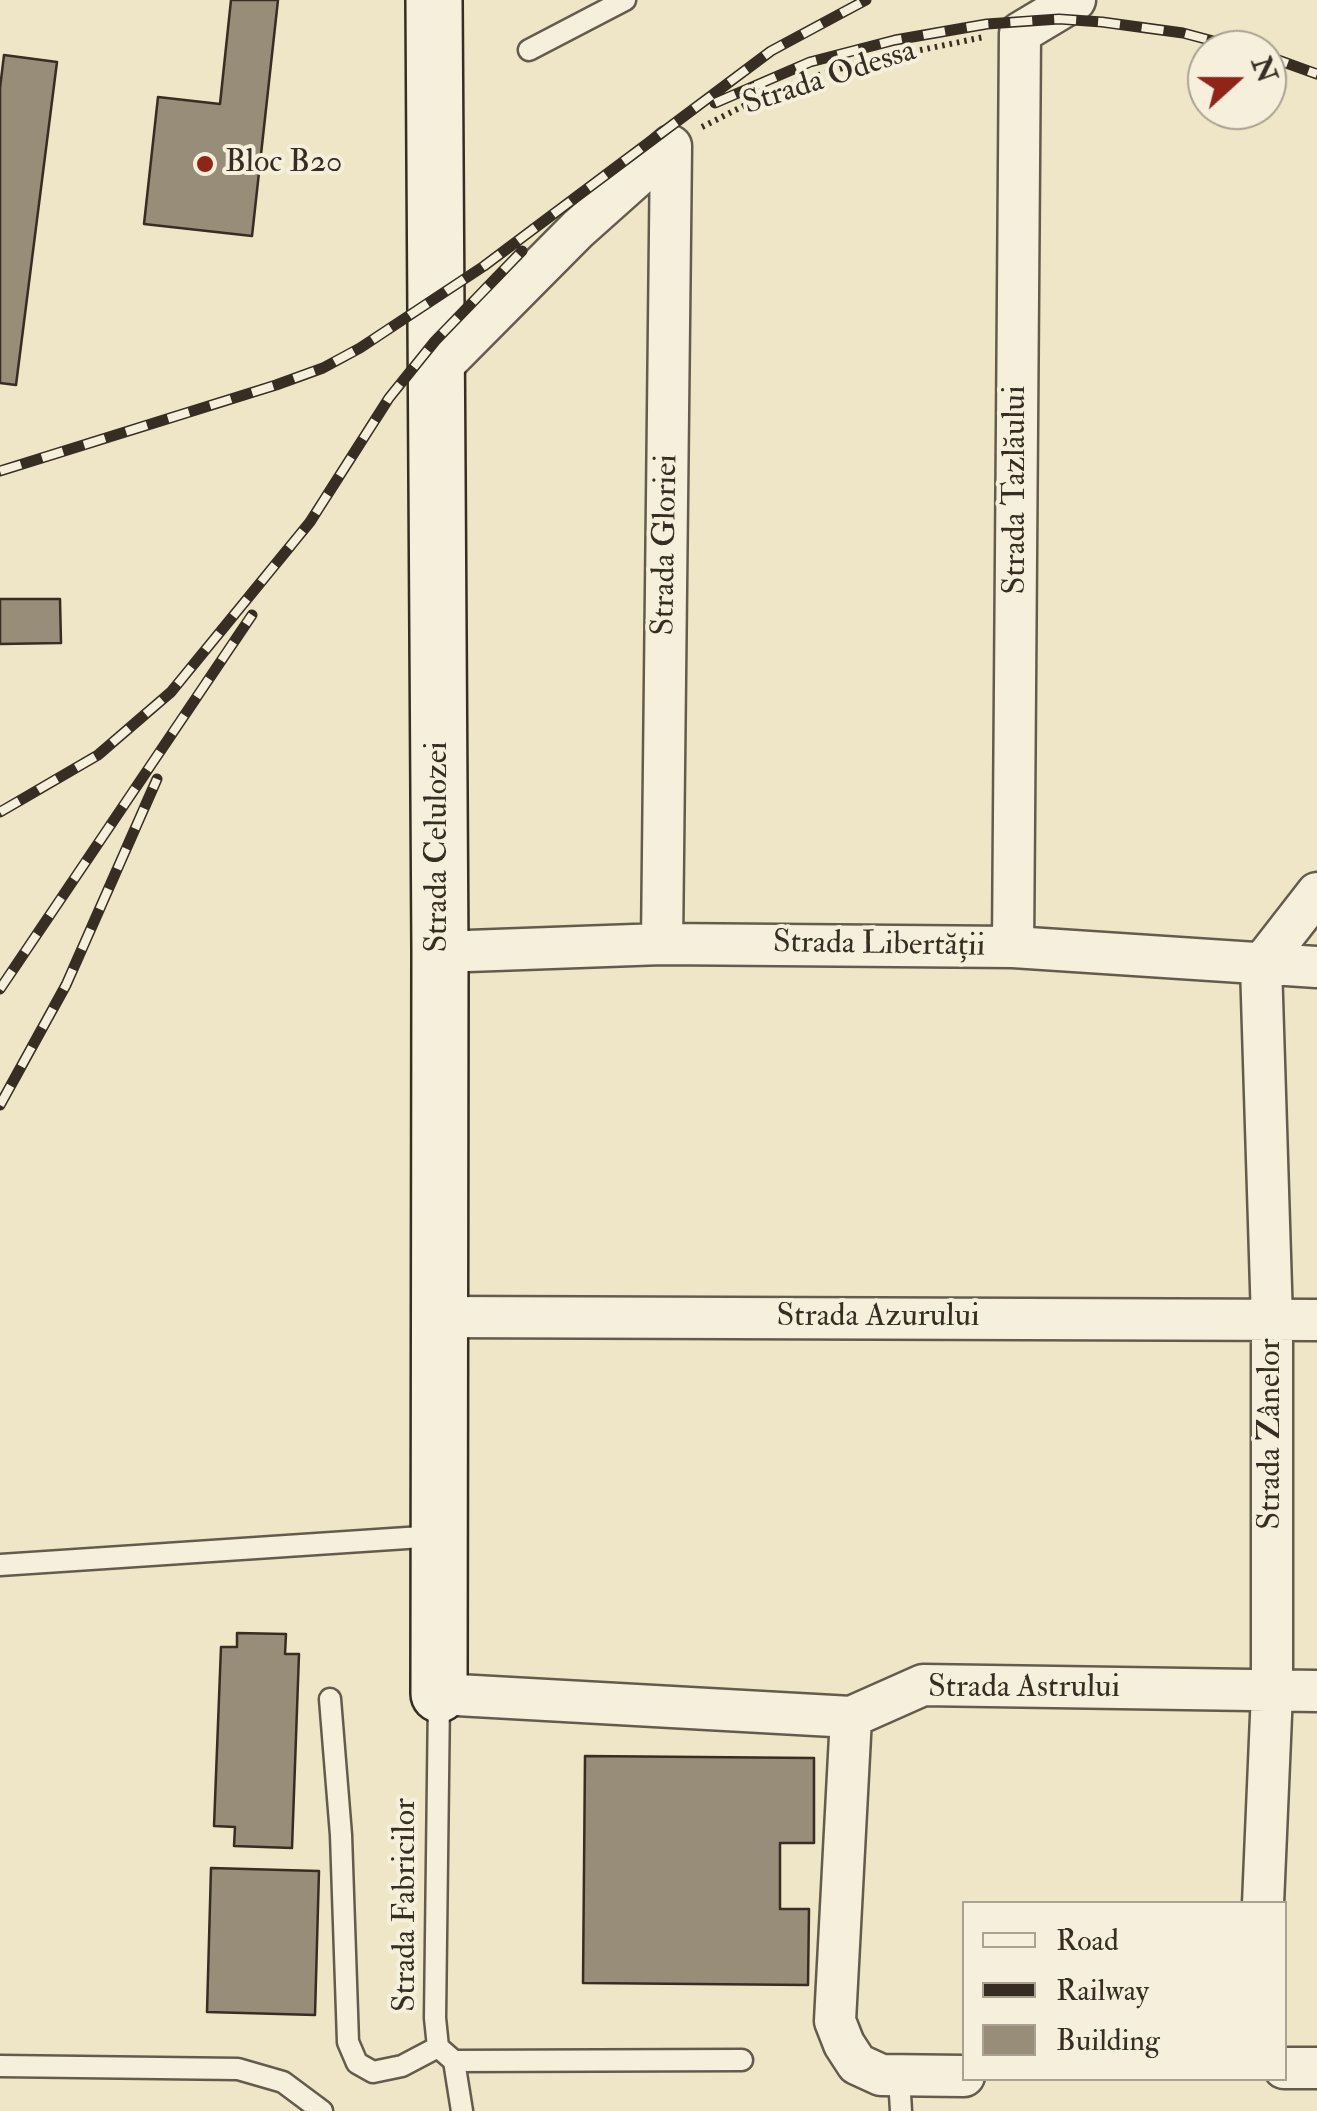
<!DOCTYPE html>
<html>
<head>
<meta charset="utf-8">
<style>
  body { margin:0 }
  #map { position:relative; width:1317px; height:2111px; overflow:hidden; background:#efe6c8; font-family:"IM FELL Double Pica",serif }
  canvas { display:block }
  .legend { position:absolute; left:962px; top:1901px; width:325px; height:180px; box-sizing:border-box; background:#f5efdb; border:2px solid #a9a191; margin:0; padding:12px 18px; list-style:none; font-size:30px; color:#372d22 }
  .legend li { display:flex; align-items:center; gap:20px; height:50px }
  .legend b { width:50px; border:2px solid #a9a191 }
  .north { position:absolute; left:1187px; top:30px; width:100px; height:100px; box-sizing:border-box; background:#f5efdb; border:2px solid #a9a191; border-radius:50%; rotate:69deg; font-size:28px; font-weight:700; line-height:40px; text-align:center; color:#372d22 }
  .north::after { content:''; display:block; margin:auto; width:35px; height:45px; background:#8f2418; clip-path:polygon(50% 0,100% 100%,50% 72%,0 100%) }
</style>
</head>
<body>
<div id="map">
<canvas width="1317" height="2111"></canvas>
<ul class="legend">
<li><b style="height:12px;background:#f5efdb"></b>Road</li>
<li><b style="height:12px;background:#372d22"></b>Railway</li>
<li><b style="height:28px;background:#978d78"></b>Building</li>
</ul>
<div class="north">N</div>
</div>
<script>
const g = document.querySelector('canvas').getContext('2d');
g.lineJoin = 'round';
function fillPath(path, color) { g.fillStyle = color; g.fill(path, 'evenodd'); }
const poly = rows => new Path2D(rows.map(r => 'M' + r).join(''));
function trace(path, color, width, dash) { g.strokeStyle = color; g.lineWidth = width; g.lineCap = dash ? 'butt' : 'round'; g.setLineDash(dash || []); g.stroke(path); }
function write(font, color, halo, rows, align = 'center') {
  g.font = font + ' "IM FELL Double Pica",serif'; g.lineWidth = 8; g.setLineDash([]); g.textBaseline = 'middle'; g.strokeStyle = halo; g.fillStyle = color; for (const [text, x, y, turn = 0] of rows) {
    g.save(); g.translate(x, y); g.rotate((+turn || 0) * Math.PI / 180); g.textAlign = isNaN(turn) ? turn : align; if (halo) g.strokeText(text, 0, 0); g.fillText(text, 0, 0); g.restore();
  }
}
const building = poly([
  [231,0,278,0,252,236,144,224,158,97,220,104,231,0],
  [4,55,57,62,16,385,0,383,0,88,4,55],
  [0,599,60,599,61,643,0,644,0,599],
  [237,1633,286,1634,285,1654,299,1654,292,1848,234,1846,235,1827,214,1826,221,1647,237,1647,237,1633],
  [585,1756,814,1758,814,1843,780,1843,780,1909,809,1909,808,1985,583,1983,585,1756],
  [211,1868,319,1871,315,2015,207,2012,211,1868]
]);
fillPath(building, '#978d78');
trace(building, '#372d22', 2.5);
const lane = poly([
  [529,50,625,0],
  [0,1565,437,1536],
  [439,1698,435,2018,438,2047,454,2061,742,2060],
  [330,1699,341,1835,348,2042,357,2063,373,2072,402,2066,438,2047],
  [454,2061,462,2111],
  [0,2066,238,2069,283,2082,322,2111],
  [899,2077,901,2111]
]);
const street = poly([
  [435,373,578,229,671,146],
  [662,944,671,146],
  [1013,947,1020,33,1075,0],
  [440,952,662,944,1013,947,1317,967],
  [438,1317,1317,1320],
  [439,1694,851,1717,923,1685,1317,1691],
  [851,1717,835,2021,844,2044,857,2064,881,2075,964,2076],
  [1263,1904,1272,1692,1272,1320,1261,965,1317,893],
  [1284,2068,1317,2068]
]);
const secondary = poly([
  [434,0,440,952,439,1694]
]);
trace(lane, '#655b4c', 25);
trace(street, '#655b4c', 45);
trace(secondary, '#372d22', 60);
trace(poly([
  [702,127,771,92,819,75,867,61,984,37]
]), '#372d22', 6, [2.5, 5]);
trace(lane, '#f5efdb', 20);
trace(street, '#f5efdb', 40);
trace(secondary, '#f5efdb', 55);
const rail = poly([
  [1267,56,1317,74],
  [715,103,810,62,895,40,987,24,1059,19,1102,22,1183,33,1247,50],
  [0,471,276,385,323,368,360,348,484,266,771,51,866,0],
  [0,812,98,755,171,692,310,522,389,398,435,341,522,251],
  [0,989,252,615],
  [0,1105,66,985,157,779]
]);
trace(rail, '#372d22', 11);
trace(rail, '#f5efdb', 8, [22]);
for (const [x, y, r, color] of [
  [205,164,10,"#8f2418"]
]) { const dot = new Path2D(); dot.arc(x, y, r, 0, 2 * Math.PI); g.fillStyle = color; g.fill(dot); trace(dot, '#f5efdb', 4); }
write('32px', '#372d22', '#f5efdb', [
  ["Strada Odessa",830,79,-18],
  ["Strada Tazlăului",1017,490,-90],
  ["Strada Gloriei",667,545,-89],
  ["Strada Celulozei",439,847,-90],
  ["Strada Libertății",879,946,1],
  ["Strada Azurului",878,1318],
  ["Strada Zânelor",1272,1434,-90],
  ["Strada Astrului",1024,1689],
  ["Strada Fabricilor",407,1905,-90]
]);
write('32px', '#372d22', '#f5efdb', [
  ["Bloc B20",225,164]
], 'left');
</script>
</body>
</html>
